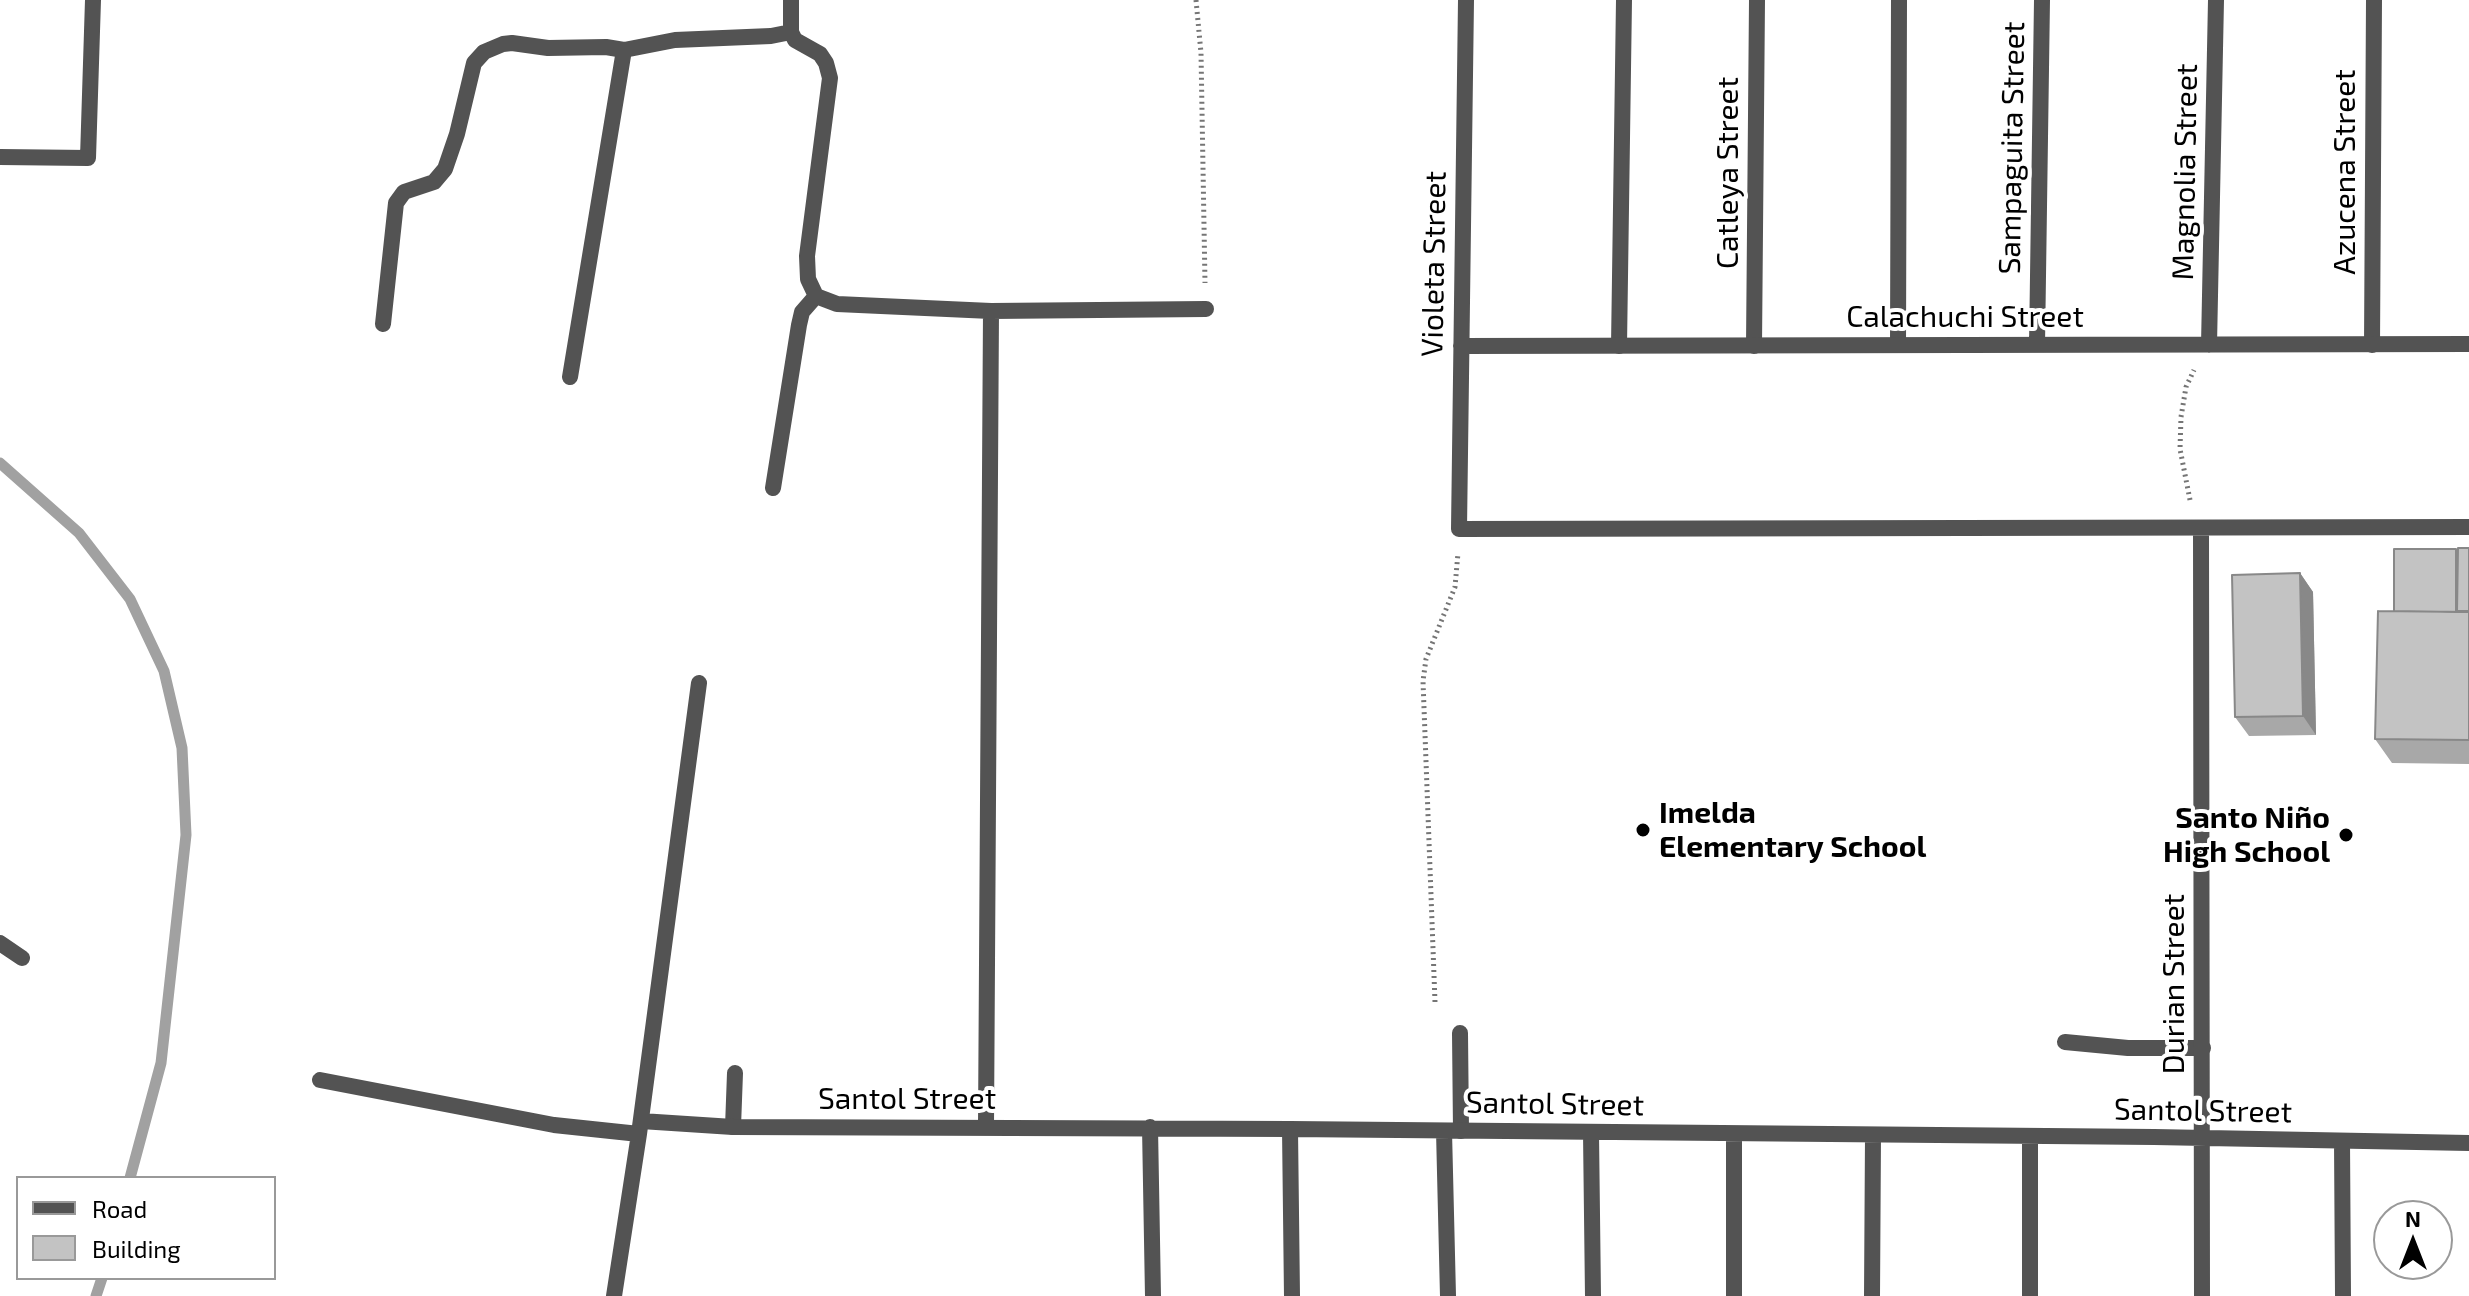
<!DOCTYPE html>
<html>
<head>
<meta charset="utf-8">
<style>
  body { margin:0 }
  #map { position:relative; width:2469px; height:1296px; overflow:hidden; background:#fff; font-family:"Exo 2",sans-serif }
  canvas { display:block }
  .legend { position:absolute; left:16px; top:1176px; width:260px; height:104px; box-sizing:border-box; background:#fff; border:2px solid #999; margin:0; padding:10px 14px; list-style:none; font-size:24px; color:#000 }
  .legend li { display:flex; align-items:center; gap:16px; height:40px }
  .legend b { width:40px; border:2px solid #999 }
  .north { position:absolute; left:2373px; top:1200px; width:80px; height:80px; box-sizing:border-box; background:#fff; border:2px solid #999; border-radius:50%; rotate:0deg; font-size:22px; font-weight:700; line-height:32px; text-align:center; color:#000 }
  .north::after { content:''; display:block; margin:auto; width:28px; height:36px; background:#000; clip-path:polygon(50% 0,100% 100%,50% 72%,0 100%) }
</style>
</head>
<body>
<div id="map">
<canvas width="2469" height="1296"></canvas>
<ul class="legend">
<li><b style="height:10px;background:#535353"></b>Road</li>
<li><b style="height:22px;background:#c3c3c3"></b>Building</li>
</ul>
<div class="north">N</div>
</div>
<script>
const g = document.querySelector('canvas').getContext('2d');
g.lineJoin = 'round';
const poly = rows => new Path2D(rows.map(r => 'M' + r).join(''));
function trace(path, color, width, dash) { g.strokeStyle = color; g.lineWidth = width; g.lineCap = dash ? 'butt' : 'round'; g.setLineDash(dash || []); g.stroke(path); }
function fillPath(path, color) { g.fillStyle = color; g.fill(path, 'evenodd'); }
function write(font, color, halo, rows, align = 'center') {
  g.font = font + ' "Exo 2",sans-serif'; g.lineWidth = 8; g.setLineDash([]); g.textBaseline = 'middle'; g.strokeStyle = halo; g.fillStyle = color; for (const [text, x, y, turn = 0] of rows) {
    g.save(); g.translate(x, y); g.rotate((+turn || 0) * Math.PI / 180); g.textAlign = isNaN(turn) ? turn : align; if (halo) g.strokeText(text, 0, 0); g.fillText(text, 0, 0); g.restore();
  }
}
trace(poly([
  [0,463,79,533,130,599,164,671,182,748,186,835,161,1063,130,1178],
  [96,1296,102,1278]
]), '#a1a1a1', 11);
trace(poly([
  [1196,0,1201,53,1205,283],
  [2190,500,2180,449,2181,417,2186,387,2194,370],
  [1435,1002,1423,681,1426,659,1455,587,1458,553]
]), '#757575', 5, [2, 4]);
trace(poly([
  [1898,345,1899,0],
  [2372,345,2374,0],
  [1619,346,1624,0],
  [1754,346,1757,0],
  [1460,1033,1461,1131],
  [2065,1042,2128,1048,2203,1048],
  [733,1127,735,1073]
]), '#535353', 16);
trace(poly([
  [791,0,791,32,795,40,820,54,826,63,830,78,807,256,808,279,816,296,837,304,991,311,1206,309],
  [1466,0,1459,529,2469,527],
  [0,157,88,158,93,0],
  [383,324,396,203,404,192,434,182,445,169,457,134,474,63,484,52,503,44,512,43,548,48,606,47,624,50,675,40,771,36,791,32],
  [2037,345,2042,0],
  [2209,345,2216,0],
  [1461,346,2469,344],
  [570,377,624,50],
  [773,488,799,325,802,312,816,296],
  [2201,529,2202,1296],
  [0,943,22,958],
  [320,1080,554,1125,639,1134],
  [641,1121,733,1127,1290,1129,2154,1137,2469,1143],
  [986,1126,991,311],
  [1150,1127,1153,1296],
  [1290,1129,1292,1296],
  [1444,1131,1448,1296],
  [1591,1133,1593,1296],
  [1734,1134,1734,1296],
  [2342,1141,2343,1296],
  [614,1296,639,1134,699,683],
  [1872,1296,1873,1136],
  [2030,1296,2030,1137]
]), '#535353', 16);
fillPath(poly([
  [2469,548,2469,764,2392,763,2375,739,2394,611,2456,549,2458,551],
  [2300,573,2313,592,2316,735,2249,736,2235,717]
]), '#a8a8a8');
fillPath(poly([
  [2300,573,2313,592,2316,735,2303,716]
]), '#888');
const building = poly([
  [2458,548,2469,548,2469,611,2457,611,2458,548],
  [2394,549,2456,549,2456,612,2394,611,2394,549],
  [2300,573,2303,716,2235,717,2232,575,2300,573],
  [2378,611,2469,612,2469,740,2375,739,2378,611]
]);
fillPath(building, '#c3c3c3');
trace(building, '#888', 2);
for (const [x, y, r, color] of [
  [1643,830,8,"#000"],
  [2346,835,8,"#000"]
]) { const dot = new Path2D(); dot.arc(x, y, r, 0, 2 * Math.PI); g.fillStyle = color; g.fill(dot); trace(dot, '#fff', 3); }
write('30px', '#000', '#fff', [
  ["Sampaguita Street",2012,148,-89],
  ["Magnolia Street",2185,172,-89],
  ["Azucena Street",2345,172,-90],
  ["Catleya Street",1728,173,-90],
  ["Violeta Street",1434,264,-89],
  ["Calachuchi Street",1965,317],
  ["Durian Street",2174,984,-90],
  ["Santol Street",907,1099],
  ["Santol Street",1555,1104,1],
  ["Santol Street",2203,1111,1]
]);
write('bold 30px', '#000', '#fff', [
  ["Imelda",1659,813],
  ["Elementary School",1659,847],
  ["Santo Niño",2330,818,"right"],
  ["High School",2330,852,"right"]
], 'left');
</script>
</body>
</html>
